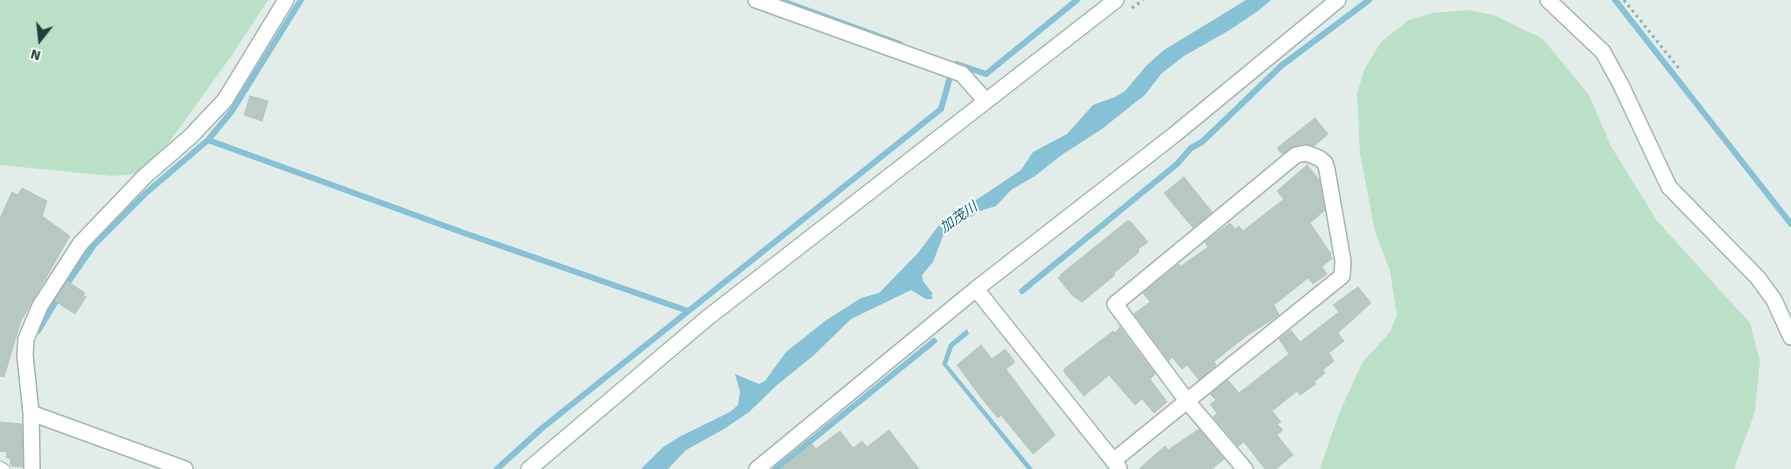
<!DOCTYPE html>
<html>
<head>
<meta charset="utf-8">
<style>
  body { margin:0 }
  #map { position:relative; width:1791px; height:469px; overflow:hidden; background:#e2ede9; font-family:Signika,sans-serif }
  canvas { display:block }
  .north { position:absolute; left:15px; top:15px; width:50px; height:50px; -webkit-text-stroke:4px #f3f9f7; paint-order:stroke; rotate:196deg; font-size:14px; font-weight:700; line-height:20px; text-align:center; color:#213f3a }
  .north::after { content:''; display:block; margin:auto; width:18px; height:22px; background:#213f3a; clip-path:polygon(50% 0,100% 100%,50% 72%,0 100%) }
</style>
</head>
<body>
<div id="map">
<canvas width="1791" height="469"></canvas>
<div class="north">N</div>
</div>
<script>
const g = document.querySelector('canvas').getContext('2d');
g.lineJoin = 'round';
function fillPath(path, color) { g.fillStyle = color; g.fill(path, 'evenodd'); }
const poly = rows => new Path2D(rows.map(r => 'M' + r).join(''));
function trace(path, color, width, dash) { g.strokeStyle = color; g.lineWidth = width; g.lineCap = dash ? 'butt' : 'round'; g.setLineDash(dash || []); g.stroke(path); }
function write(font, color, halo, rows, align = 'center') {
  g.font = font + ' Signika,"Noto Sans JP",sans-serif'; g.lineWidth = 4; g.setLineDash([]); g.textBaseline = 'middle'; g.strokeStyle = halo; g.fillStyle = color; for (const [text, x, y, turn = 0] of rows) {
    g.save(); g.translate(x, y); g.rotate((+turn || 0) * Math.PI / 180); g.textAlign = isNaN(turn) ? turn : align; if (halo) g.strokeText(text, 0, 0); g.fillText(text, 0, 0); g.restore();
  }
}
fillPath(poly([
  [0,0,268,0,232,55,165,148,134,174,112,176,0,165],
  [1468,10,1494,15,1543,39,1589,95,1611,146,1657,221,1750,323,1760,361,1755,412,1734,469,1320,469,1338,416,1362,363,1390,332,1397,316,1390,271,1375,232,1360,153,1357,94,1364,70,1381,42,1409,20,1433,13]
]), '#bae0c8');
fillPath(poly([
  [1246,0,1271,0,1258,11,1228,31,1184,56,1161,74,1145,95,1132,105,1102,129,1063,154,1035,176,1011,190,996,206,980,211,943,236,933,262,922,275,923,281,933,294,931,295,933,299,926,299,911,290,851,319,813,356,777,385,749,412,724,429,686,450,668,469,641,469,663,447,681,436,730,412,738,405,740,392,735,374,759,384,765,381,786,352,825,321,861,298,879,293,918,253,939,225,1021,170,1033,152,1067,134,1093,105,1115,97,1125,91,1147,65,1164,50],
  [967,329,969,334,953,347,947,364,1033,469,1027,469,942,364,949,344]
]), '#87c1d5');
trace(poly([
  [779,0,900,44],
  [1615,0,1791,224],
  [957,64,986,74,1077,0],
  [208,140,467,234,688,311],
  [1022,291,1177,164,1191,148,1202,142,1281,66,1369,0],
  [38,331,62,291,94,245,146,193,208,140,232,111,301,0],
  [497,469,541,429,941,109,952,70],
  [776,469,934,341]
]), '#87c1d5', 6);
const building = poly([
  [250,96,268,101,262,121,244,115,250,96],
  [1315,118,1328,134,1314,146,1305,144,1294,146,1282,154,1277,148,1315,118],
  [1307,165,1319,179,1325,210,1310,223,1331,254,1330,255,1332,258,1322,267,1327,274,1313,284,1308,278,1274,305,1279,315,1245,337,1216,360,1214,362,1216,365,1199,380,1187,365,1182,369,1172,357,1169,361,1134,314,1150,302,1143,293,1179,264,1181,266,1208,247,1205,242,1230,223,1235,229,1239,226,1243,231,1248,227,1284,199,1277,191,1307,165],
  [1184,177,1212,212,1193,228,1164,193,1184,177],
  [22,188,47,201,42,216,70,236,21,321,4,377,0,376,0,218,12,192,18,195,22,188],
  [1127,221,1130,221,1148,242,1138,249,1139,252,1114,273,1115,275,1082,302,1072,295,1058,278,1062,276,1060,275,1127,221],
  [67,281,85,293,83,295,86,297,75,314,55,301,67,281],
  [1358,287,1371,303,1338,333,1344,341,1329,353,1334,361,1323,370,1325,373,1314,382,1316,384,1300,395,1297,391,1272,411,1281,422,1277,424,1283,430,1277,435,1293,455,1276,469,1265,469,1244,442,1238,446,1213,417,1217,413,1210,404,1216,400,1210,394,1228,380,1239,393,1289,354,1279,339,1291,330,1300,342,1339,312,1333,305,1358,287],
  [1120,327,1155,374,1150,379,1167,402,1154,413,1142,399,1135,405,1109,375,1084,396,1064,372,1064,369,1113,331,1115,333,1120,327],
  [981,345,992,359,1005,349,1015,362,1006,369,1055,435,1033,454,1001,415,998,418,983,400,957,365,981,345],
  [0,422,22,424,23,467,11,466,10,458,6,458,7,452,0,451,0,422],
  [1199,429,1224,459,1212,469,1139,469,1165,446,1168,450,1199,429],
  [889,430,919,469,780,469,812,444,816,449,840,431,853,448,862,441,867,447,889,430]
]);
fillPath(building, '#b7c8c3');
trace(building, '#b4c7c1', 1);
const lane = poly([
  [0,466,5,469]
]);
const street = poly([
  [756,0,962,74,985,100],
  [1548,0,1603,52,1621,85,1669,187,1758,278,1774,300,1791,337],
  [976,289,1119,468],
  [31,413,185,469],
  [1113,461,1187,401,1342,276,1343,261,1327,170,1325,163,1319,158,1306,153,1296,155,1115,304,1187,401,1245,469],
  [32,469,31,413,25,355,26,339,40,306,80,244,145,176,191,136,225,100,286,0],
  [757,469,976,289,1174,135,1338,0]
]);
const secondary = poly([
  [529,469,706,319,1116,0]
]);
trace(lane, '#a4b5b1', 11);
trace(street, '#a4b5b1', 18);
trace(secondary, '#a0bab3', 18);
trace(poly([
  [1624,0,1681,71],
  [1132,8,1143,0]
]), '#81b3a8', 3, [2.5, 4]);
trace(lane, '#fff', 9);
trace(street, '#fff', 15);
trace(secondary, '#fff', 15);
write('italic 14px', '#17637f', '#f3f9f7', [
  ["加茂川",959,218,-35]
]);
</script>
</body>
</html>
